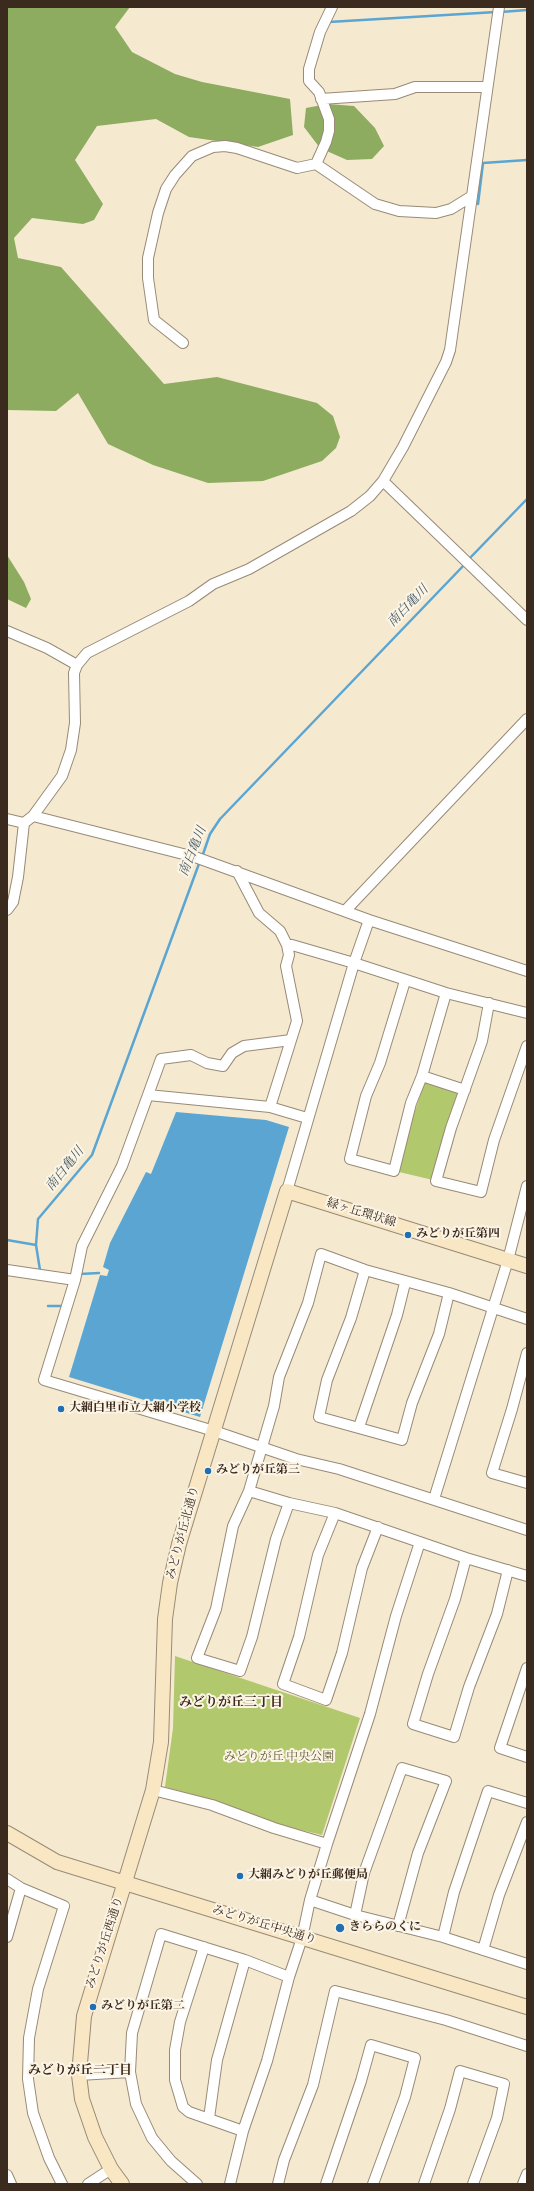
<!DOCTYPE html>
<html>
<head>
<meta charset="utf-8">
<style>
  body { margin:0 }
  #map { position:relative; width:534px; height:2191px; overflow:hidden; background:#f5ead0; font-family:"Sorts Mill Goudy",serif }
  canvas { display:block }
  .frame { position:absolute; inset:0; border:8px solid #3b2a1e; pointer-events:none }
</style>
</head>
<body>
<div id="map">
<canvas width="534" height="2191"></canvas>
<div class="frame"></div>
</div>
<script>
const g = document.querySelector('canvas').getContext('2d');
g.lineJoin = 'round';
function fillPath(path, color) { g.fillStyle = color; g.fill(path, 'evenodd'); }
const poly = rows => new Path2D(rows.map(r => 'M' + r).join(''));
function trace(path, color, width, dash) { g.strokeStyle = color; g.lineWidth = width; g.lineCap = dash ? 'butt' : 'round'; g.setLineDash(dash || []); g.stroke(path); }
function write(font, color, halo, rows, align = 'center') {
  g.font = font + ' "Sorts Mill Goudy","Noto Serif JP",serif'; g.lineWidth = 4; g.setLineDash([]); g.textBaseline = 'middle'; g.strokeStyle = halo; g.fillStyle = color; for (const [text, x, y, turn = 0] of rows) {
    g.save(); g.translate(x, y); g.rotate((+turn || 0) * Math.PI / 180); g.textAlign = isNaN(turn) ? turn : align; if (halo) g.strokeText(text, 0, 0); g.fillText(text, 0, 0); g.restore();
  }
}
fillPath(poly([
  [425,1081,461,1093,433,1180,399,1172,411,1123],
  [175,1656,360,1718,322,1835,271,1823,213,1800,165,1787,173,1728]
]), '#b2c86d');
fillPath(poly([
  [7,7,130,7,115,27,132,52,175,74,202,82,290,99,293,135,258,147,189,137,156,119,97,126,75,160,103,204,94,220,83,224,32,218,14,238,18,258,61,267,164,384,217,377,317,403,333,416,340,437,336,448,322,461,263,481,208,483,153,465,108,444,78,393,56,411,7,410],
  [328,104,354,106,375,128,384,146,372,159,347,160,320,148,304,127,306,108],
  [7,555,24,582,31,599,26,608,7,599]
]), '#8dac60');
fillPath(poly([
  [176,1112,266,1120,289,1127,200,1417,69,1377,100,1275,107,1276,109,1270,103,1267,110,1243,146,1172,151,1174]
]), '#5ba5d3');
trace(poly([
  [501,12,527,10],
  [329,22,496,12],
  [478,204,483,163,527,160],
  [469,559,527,499],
  [202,857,210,834,220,819,466,563],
  [7,1240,36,1245],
  [40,1270,36,1245,38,1219,92,1155,200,861],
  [80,1274,99,1273],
  [48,1306,64,1306]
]), '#5ba5d3', 2.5);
const street = poly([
  [321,99,395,94,415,87,487,87],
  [316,164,326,142,329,131,329,119,319,92,309,81,309,69,320,32,332,7],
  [183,343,154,320,148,278,148,258,158,213,166,189,175,175,192,156,213,147,225,146,237,148,297,168,316,164,375,204,399,211,436,213,451,209,472,196],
  [383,481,527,620],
  [7,631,47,648,77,665],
  [33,816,195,857,369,920,527,971],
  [7,819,24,823],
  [237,871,259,913,280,931,287,945,289,955,286,966,297,1021,270,1107],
  [7,910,13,902,18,877,24,823,33,816,62,776,71,750,75,723,74,673,77,665,87,653,189,601,213,584,249,569,351,511,370,496,383,481,403,447,446,362,450,350,499,7],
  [345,911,527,719],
  [287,945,292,945,354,963,446,993,527,1013],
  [405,981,380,1063,366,1096,350,1159,394,1171,411,1103,422,1076,446,993],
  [489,1003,482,1041,451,1128,436,1181,481,1192,494,1140,527,1046],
  [422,1076,465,1090],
  [148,1095,161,1059,191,1055,207,1063,223,1066,232,1053,244,1046,291,1040],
  [307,1118,270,1107,148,1095,122,1166,82,1246,75,1280,44,1380,214,1431,296,1459,339,1469,527,1530],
  [287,1191,354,963,369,920],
  [7,1270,75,1280],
  [365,1270,351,1318,327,1380,319,1417,402,1440,412,1403,439,1334,449,1293],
  [527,1353,512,1409,492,1473,527,1483],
  [359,1427,397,1315,405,1283],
  [249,1491,289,1503,335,1513,466,1558,527,1576],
  [434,1499,508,1260,527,1186],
  [289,1503,276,1539,252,1637,240,1671,197,1658,216,1609,233,1526,249,1491,274,1406,279,1377,308,1303,321,1254,365,1270,449,1293,527,1319],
  [335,1513,318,1555,299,1637,283,1684,326,1700,342,1653,362,1568,378,1527],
  [466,1558,455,1599,428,1674,413,1724,454,1737,469,1687,497,1614,508,1570],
  [527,1668,500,1748,527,1757],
  [153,1790,212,1805,274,1828,327,1844],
  [7,1879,21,1888,64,1906,38,1989,29,2038,28,2079,33,2113,49,2158,62,2184],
  [310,1900,355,1915,443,1937,527,1964],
  [355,1915,364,1873,402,1768,446,1781,418,1853,398,1926],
  [7,1937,21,1888],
  [443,1937,454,1892,488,1791,527,1803],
  [204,1947,180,2022,175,2050,175,2080,183,2107,189,2112,243,2131],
  [483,1950,499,1895,527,1822],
  [79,2075,130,2072],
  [209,2118,217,2060,245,1960],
  [7,2175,11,2184],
  [88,2184,111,2169],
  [197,2184,171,2161,152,2138,136,2104,130,2072,132,2033,161,1934,245,1960,289,1977],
  [230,2184,243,2131,267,2061,289,1977,302,1938,310,1900,327,1844,370,1714,396,1616,420,1542],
  [278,2184,284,2160,313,2085,335,1991,446,2020,527,2046],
  [326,2184,361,2081,371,2045,415,2058,405,2097,373,2184],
  [424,2184,450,2109,460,2071,504,2084,497,2118,473,2184],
  [523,2184,527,2174]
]);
const secondary = poly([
  [7,1833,57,1862,527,2007],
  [122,2184,111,2169,95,2137,82,2099,79,2075,84,2016,153,1790,161,1742,165,1619,170,1583,179,1544,287,1191,527,1266]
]);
trace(street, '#988a77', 12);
trace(secondary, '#988a77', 16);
trace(street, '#fff', 10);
trace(secondary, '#f9e7c3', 14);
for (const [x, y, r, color] of [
  [408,1235,4,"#1f6fb2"],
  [61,1409,4,"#1f6fb2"],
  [208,1471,4,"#1f6fb2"],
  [240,1876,4,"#1f6fb2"],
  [340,1928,5,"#1f6fb2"],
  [93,2007,4,"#1f6fb2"]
]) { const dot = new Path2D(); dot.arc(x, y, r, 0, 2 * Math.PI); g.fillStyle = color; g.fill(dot); trace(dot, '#fcf5e5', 1.5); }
write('12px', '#3b2a1e', '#fcf5e5', [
  ["緑ヶ丘環状線",361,1214,17],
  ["みどりが丘北通り",184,1533,-75],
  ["みどりが丘中央通り",264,1926,17],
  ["みどりが丘西通り",106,1943,-72]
]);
write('bold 12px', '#3b2a1e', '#fcf5e5', [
  ["みどりが丘第四",416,1235],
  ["大網白里市立大網小学校",69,1409],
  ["みどりが丘第三",216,1471],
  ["大網みどりが丘郵便局",248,1876],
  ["きららのくに",349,1928],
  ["みどりが丘第二",101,2007]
], 'left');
write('12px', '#5f5936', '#fcf5e5', [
  ["みどりが丘 中央公園",279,1758]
]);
write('italic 13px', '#485b66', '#fcf5e5', [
  ["南白亀川",409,607,-46],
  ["南白亀川",194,852,-68],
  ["南白亀川",66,1170,-51]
]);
write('bold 13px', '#3b2a1e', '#fcf5e5', [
  ["みどりが丘三丁目",231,1704],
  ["みどりが丘二丁目",80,2072]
]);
</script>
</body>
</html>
